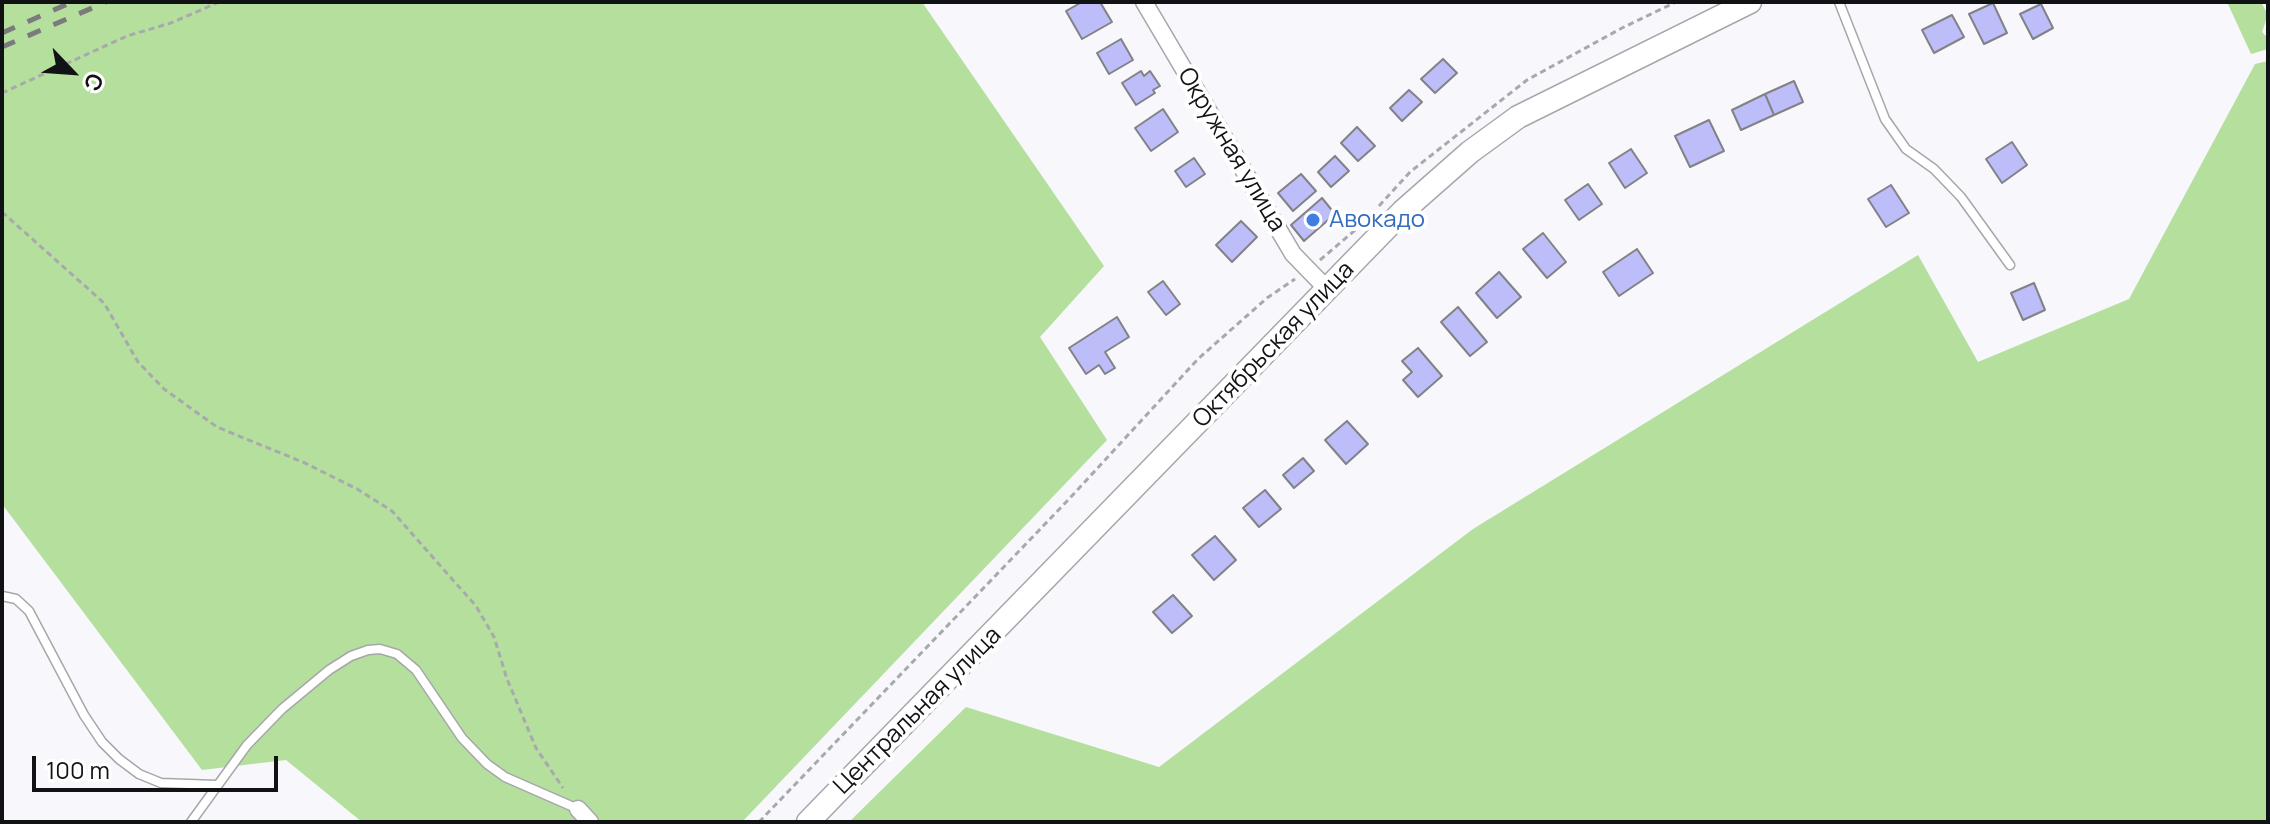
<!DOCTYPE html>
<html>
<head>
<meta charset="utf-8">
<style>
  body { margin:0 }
  #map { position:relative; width:2270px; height:824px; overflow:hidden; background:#f7f7fc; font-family:Manrope,sans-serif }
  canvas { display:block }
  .frame { position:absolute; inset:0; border:4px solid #111213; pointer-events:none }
  .north { position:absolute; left:32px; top:32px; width:80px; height:80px; -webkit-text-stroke:6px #fff; paint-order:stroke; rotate:115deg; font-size:22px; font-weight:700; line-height:32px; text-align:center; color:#111213 }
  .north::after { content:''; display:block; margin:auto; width:28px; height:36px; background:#111213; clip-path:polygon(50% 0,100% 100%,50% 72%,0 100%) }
  .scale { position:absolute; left:32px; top:756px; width:246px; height:36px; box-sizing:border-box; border:4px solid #111213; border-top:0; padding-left:10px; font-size:24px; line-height:28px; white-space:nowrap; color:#111213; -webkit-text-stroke:6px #fff; paint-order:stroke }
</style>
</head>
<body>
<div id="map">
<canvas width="2270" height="824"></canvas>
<div class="frame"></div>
<div class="north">С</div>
<div class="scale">100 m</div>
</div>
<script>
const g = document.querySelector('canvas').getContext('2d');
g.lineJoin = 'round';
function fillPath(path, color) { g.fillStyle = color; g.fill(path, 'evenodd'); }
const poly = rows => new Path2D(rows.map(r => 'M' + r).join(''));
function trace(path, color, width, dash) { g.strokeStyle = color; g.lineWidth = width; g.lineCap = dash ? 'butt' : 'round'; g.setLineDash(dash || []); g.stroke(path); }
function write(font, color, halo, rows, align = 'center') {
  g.font = font + ' Manrope,sans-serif'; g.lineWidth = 8; g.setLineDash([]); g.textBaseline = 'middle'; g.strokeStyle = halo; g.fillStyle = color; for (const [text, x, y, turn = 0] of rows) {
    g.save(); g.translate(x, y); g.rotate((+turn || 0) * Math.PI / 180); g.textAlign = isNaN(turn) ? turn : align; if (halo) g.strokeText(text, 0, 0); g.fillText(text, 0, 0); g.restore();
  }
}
fillPath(poly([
  [2,2,922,2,1104,266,1040,337,1107,440,742,822,362,822,286,760,202,770,2,504],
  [2227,2,2261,2,2268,15,2262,32,2267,37,2268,49,2251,54],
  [2268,61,2268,822,849,822,966,707,1159,767,1473,529,1918,255,1978,362,2129,299,2255,64]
]), '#b5df9d');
const building = poly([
  [1082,2,1100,2,1112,22,1082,39,1066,11,1082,2],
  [1993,3,2007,33,1984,44,1969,14,1993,3],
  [2041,4,2053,28,2033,39,2020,14,2041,4],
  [1952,15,1964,37,1934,53,1922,30,1952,15],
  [1121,39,1133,60,1109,74,1097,53,1121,39],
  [1443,59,1457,73,1435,93,1421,79,1443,59],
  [1141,71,1144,76,1150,71,1160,86,1153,90,1155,93,1136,105,1122,83,1141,71],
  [1794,81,1803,102,1774,115,1765,94,1794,81],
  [1409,90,1422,102,1402,121,1390,108,1409,90],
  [1765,94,1774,115,1741,130,1732,110,1765,94],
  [1163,109,1178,132,1151,151,1135,128,1163,109],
  [1709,120,1724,151,1690,167,1675,136,1709,120],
  [1357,127,1375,146,1358,161,1341,143,1357,127],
  [2012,142,2027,165,2002,183,1986,159,2012,142],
  [1631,149,1647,173,1625,188,1609,163,1631,149],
  [1335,156,1349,171,1331,187,1318,172,1335,156],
  [1194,158,1205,174,1186,187,1175,171,1194,158],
  [1301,174,1316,191,1293,211,1278,193,1301,174],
  [1588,184,1602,204,1579,220,1565,200,1588,184],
  [1891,185,1909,213,1886,227,1868,199,1891,185],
  [1322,198,1335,214,1304,241,1291,225,1322,198],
  [1241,221,1257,237,1232,262,1216,245,1241,221],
  [1543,233,1566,262,1547,278,1523,249,1543,233],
  [1637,249,1653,273,1619,296,1603,272,1637,249],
  [1499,272,1521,297,1497,318,1476,293,1499,272],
  [1163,281,1180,304,1166,315,1148,292,1163,281],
  [2034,283,2045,310,2023,320,2011,293,2034,283],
  [1458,307,1487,342,1470,356,1441,322,1458,307],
  [1117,317,1129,337,1105,352,1115,368,1105,374,1099,365,1086,374,1069,348,1117,317],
  [1418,348,1442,376,1418,397,1403,380,1412,372,1402,361,1418,348],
  [1347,421,1368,444,1346,464,1325,440,1347,421],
  [1303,458,1314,471,1294,488,1283,475,1303,458],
  [1265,490,1281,509,1259,527,1243,508,1265,490],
  [1215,536,1236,560,1214,580,1192,555,1215,536],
  [1173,595,1192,616,1172,633,1153,612,1173,595]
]);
fillPath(building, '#bcbdf9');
trace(building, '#828286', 2);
const service = poly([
  [1839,2,1885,119,1906,149,1934,169,1961,197,2010,265],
  [2,596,16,599,29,611,84,715,102,742,119,759,139,774,161,783,216,785],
  [191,822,247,745,282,709,329,670,351,656,368,650,380,649,397,654,416,670,462,738,487,764,505,777,578,809]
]);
const minor = poly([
  [1144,2,1293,254,1328,290],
  [578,809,590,822]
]);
const secondary = poly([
  [808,822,1403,211,1470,152,1518,117,1750,2]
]);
trace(service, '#a7a7ab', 11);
trace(minor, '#a7a7ab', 19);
trace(secondary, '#a7a7ab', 25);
trace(poly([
  [2,93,127,36,171,23,219,2],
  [1379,206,1410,172,1527,80,1622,28,1676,2],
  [2,212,104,303,138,362,164,389,217,427,305,463,357,489,392,511,476,606,494,637,507,679,536,748,563,788],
  [1320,260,1360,226],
  [759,822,1070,498,1198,359,1267,298,1295,279]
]), '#a8a9ac', 3, [6, 4]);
trace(service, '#fff', 8);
trace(minor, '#fff', 16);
trace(secondary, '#fff', 22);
trace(poly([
  [2,33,72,2],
  [2,47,106,2]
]), '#7b7b7e', 5, [14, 14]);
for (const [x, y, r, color] of [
  [1313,220,8,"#3f7fe0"]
]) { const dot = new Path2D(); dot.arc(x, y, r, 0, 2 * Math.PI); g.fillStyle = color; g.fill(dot); trace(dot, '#fff', 3); }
write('24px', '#111213', '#fff', [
  ["Окружная улица",1231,150,59],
  ["Октябрьская улица",1274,345,-46],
  ["Центральная улица",918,711,-45]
]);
write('24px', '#366cbe', '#fff', [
  ["Авокадо",1329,220]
], 'left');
</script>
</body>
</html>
